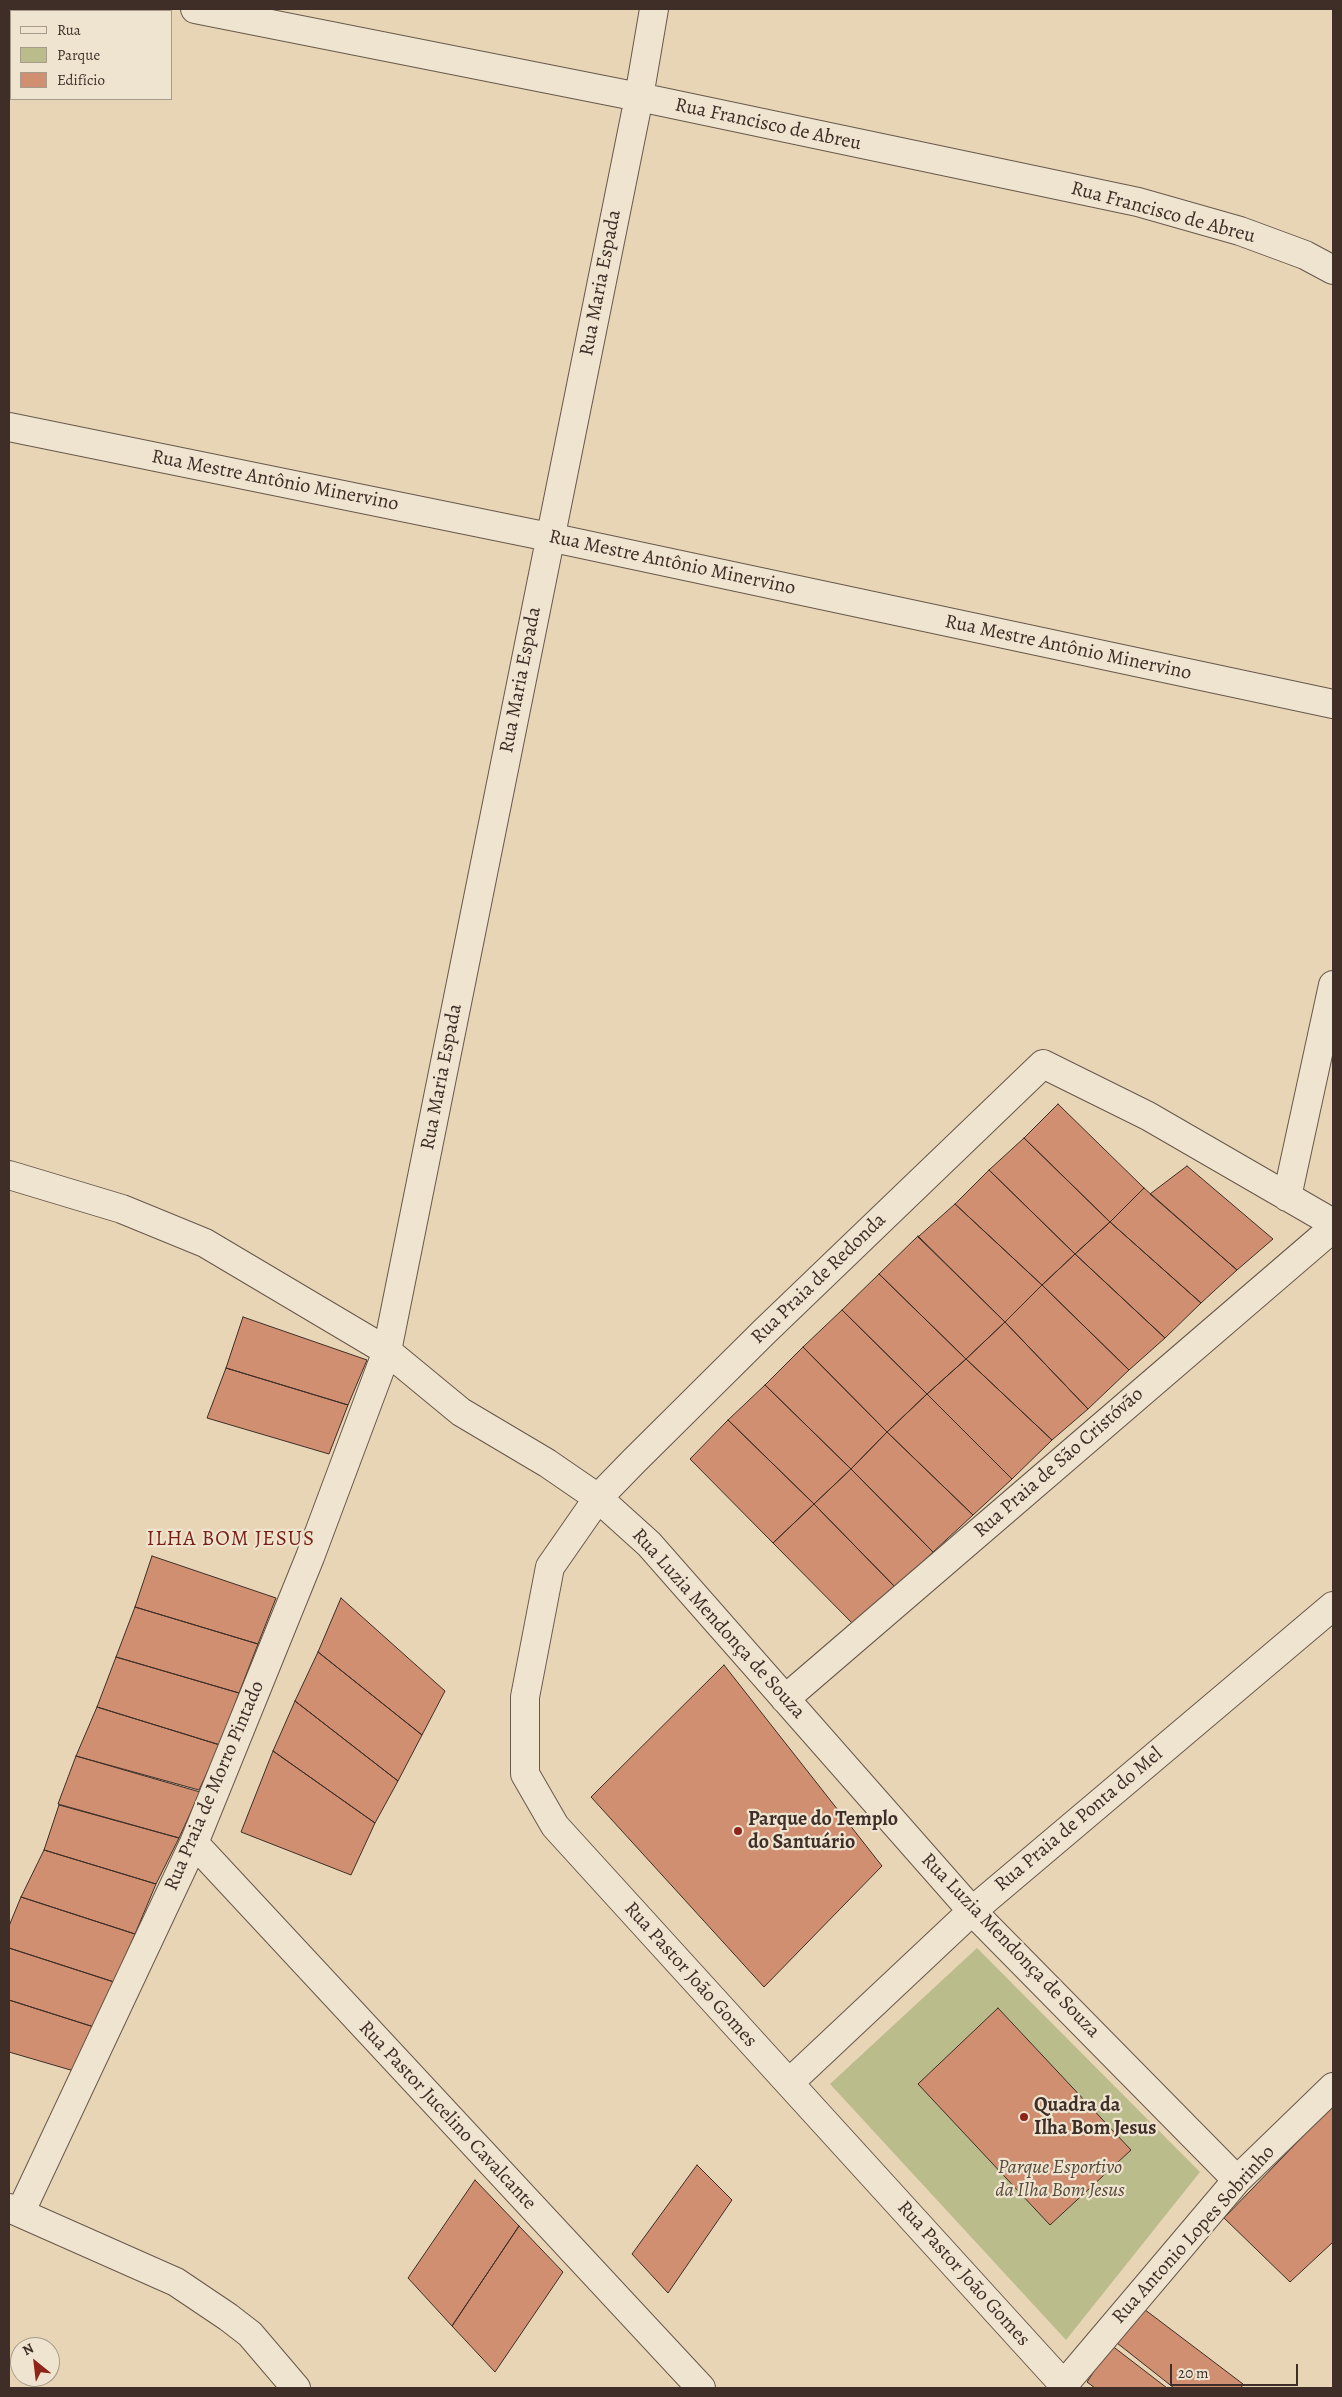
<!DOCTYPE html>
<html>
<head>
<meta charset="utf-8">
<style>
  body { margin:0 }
  #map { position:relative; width:1342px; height:2397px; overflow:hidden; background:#e7d5b6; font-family:Alegreya,serif }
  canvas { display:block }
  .frame { position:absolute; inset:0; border:10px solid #3e2e27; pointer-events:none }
  .legend { position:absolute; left:10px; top:10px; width:162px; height:90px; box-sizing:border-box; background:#efe4d0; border:1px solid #a89b8c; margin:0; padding:6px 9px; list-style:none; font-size:15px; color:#3e2e27 }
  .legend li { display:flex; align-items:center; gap:10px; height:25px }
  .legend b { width:25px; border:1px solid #a89b8c }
  .north { position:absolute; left:10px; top:2337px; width:50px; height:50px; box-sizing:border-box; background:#efe4d0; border:1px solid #a89b8c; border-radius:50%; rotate:331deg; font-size:14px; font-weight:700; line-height:20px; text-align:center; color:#3e2e27 }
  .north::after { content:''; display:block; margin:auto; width:18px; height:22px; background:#8f2418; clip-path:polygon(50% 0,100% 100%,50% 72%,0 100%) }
  .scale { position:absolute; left:1170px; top:2364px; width:128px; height:22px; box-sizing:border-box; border:2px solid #3e2e27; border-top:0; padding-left:6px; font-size:15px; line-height:18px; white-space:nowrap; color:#3e2e27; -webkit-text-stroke:4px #efe4d0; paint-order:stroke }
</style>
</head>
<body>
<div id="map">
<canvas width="1342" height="2397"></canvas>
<div class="frame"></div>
<ul class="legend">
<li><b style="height:6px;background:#efe4d0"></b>Rua</li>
<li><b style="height:14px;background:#babc8b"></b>Parque</li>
<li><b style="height:14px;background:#cf8f70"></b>Edifício</li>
</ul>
<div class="north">N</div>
<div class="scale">20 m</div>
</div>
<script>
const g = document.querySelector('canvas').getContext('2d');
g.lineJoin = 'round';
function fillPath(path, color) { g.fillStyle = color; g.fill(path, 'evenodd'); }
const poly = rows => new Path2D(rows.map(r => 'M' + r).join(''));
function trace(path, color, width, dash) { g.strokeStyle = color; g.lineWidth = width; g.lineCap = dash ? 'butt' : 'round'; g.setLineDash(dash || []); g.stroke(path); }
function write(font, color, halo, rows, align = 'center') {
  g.font = font + ' Alegreya,serif'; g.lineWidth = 4.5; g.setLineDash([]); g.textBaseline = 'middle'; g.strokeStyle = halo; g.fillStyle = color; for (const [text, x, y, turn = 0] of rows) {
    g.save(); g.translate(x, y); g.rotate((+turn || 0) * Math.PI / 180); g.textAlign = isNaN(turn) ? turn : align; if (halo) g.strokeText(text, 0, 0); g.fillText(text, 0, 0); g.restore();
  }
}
fillPath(poly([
  [977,1948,1200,2172,1066,2340,830,2084]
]), '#babc8b');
const building = poly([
  [1058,1104,1144,1188,1110,1222,1024,1138,1058,1104],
  [1024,1138,1110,1222,1075,1254,989,1170,1024,1138],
  [1187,1166,1273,1239,1237,1270,1150,1194,1187,1166],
  [989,1170,1075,1254,1042,1285,955,1204,989,1170],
  [1144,1188,1237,1270,1201,1303,1110,1222,1144,1188],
  [955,1204,1042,1285,1005,1322,918,1237,955,1204],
  [1110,1222,1201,1303,1165,1338,1075,1254,1110,1222],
  [918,1236,1005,1322,966,1359,879,1274,918,1236],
  [1075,1254,1165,1338,1129,1370,1042,1285,1075,1254],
  [879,1274,966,1359,927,1394,842,1310,879,1274],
  [1042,1285,1129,1370,1088,1409,1005,1322,1042,1285],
  [842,1310,927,1394,887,1432,803,1347,842,1310],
  [243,1317,367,1360,348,1405,226,1368,243,1317],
  [1005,1322,1088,1409,1052,1440,966,1359,1005,1322],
  [803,1347,887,1432,851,1469,765,1385,803,1347],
  [966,1359,1052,1440,1012,1479,927,1394,966,1359],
  [226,1368,348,1405,329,1454,207,1418,226,1368],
  [765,1385,851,1469,814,1504,728,1420,765,1385],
  [927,1394,1012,1479,973,1515,887,1432,927,1394],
  [728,1420,814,1504,773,1543,690,1459,728,1420],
  [887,1432,973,1515,933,1552,851,1469,887,1432],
  [851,1469,933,1552,896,1588,814,1504,851,1469],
  [814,1504,896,1588,856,1627,773,1543,814,1504],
  [152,1556,276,1598,258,1644,135,1607,152,1556],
  [341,1598,445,1691,422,1735,318,1652,341,1598],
  [135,1607,258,1644,239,1693,116,1657,135,1607],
  [318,1652,422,1735,398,1781,295,1701,318,1652],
  [116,1657,239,1693,220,1745,97,1707,116,1657],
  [724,1665,882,1866,764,1987,591,1797,724,1665],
  [295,1701,398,1781,375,1823,273,1751,295,1701],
  [97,1707,220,1745,199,1790,76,1756,97,1707],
  [273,1751,375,1823,351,1875,241,1832,273,1751],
  [76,1756,200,1792,179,1838,58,1804,76,1756],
  [59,1805,179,1838,156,1884,44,1850,59,1805],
  [44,1850,156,1884,135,1934,21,1897,44,1850],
  [21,1897,135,1934,114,1982,9,1948,9,1926,21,1897],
  [9,1948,114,1982,94,2027,9,2000,9,1948],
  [9,2000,94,2027,74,2071,9,2052,9,2000],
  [998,2008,1131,2150,1050,2225,918,2084,998,2008],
  [1333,2105,1333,2242,1290,2282,1224,2218,1333,2105],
  [697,2165,732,2200,668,2293,632,2254,697,2165],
  [475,2180,519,2226,452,2326,408,2278,475,2180],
  [519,2226,563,2272,495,2372,452,2326,519,2226],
  [1140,2306,1243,2384,1241,2388,1174,2388,1117,2343,1140,2306],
  [1111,2345,1167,2388,1095,2388,1087,2382,1111,2345]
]);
fillPath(building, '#cf8f70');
trace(building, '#3e2e27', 1);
const street = poly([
  [195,9,639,97,1138,202,1240,231,1305,255,1333,270],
  [9,427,549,537,1333,704],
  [9,1175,122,1209,205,1243,387,1351,461,1412,547,1463,598,1498,649,1544,972,1911,1237,2180],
  [1287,1197,1333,985],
  [785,1699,1333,1228],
  [194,1843,701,2388],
  [789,2083,972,1911,1333,1606],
  [9,2208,176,2282,228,2317,250,2334,296,2388],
  [21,2211,194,1843,310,1557,387,1351,639,97,654,9],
  [1064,2385,555,1826,525,1774,525,1697,550,1567,598,1498,634,1461,764,1332,1043,1064,1148,1116,1333,1223],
  [1061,2388,1237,2180,1333,2087]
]);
trace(street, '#68584b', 30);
trace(street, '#efe4d0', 28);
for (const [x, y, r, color] of [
  [738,1831,5,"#8f2418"],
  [1024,2117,5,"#8f2418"]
]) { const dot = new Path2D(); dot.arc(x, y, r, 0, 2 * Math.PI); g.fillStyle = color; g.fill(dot); trace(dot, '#efe4d0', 2); }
write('20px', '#3e2e27', '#efe4d0', [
  ["Rua Francisco de Abreu",768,125,12],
  ["Rua Francisco de Abreu",1163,213,15],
  ["Rua Maria Espada",601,283,-79],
  ["Rua Mestre Antônio Minervino",275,481,11],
  ["Rua Mestre Antônio Minervino",672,563,12],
  ["Rua Mestre Antônio Minervino",1068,648,12],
  ["Rua Maria Espada",521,680,-79],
  ["Rua Maria Espada",442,1077,-79],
  ["Rua Praia de Redonda",819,1279,-44],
  ["Rua Praia de São Cristóvão",1059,1463,-41],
  ["Rua Luzia Mendonça de Souza",718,1624,48],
  ["Rua Praia de Morro Pintado",215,1786,-67],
  ["Rua Praia de Ponta do Mel",1079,1820,-40],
  ["Rua Luzia Mendonça de Souza",1010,1946,46],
  ["Rua Pastor João Gomes",690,1975,48],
  ["Rua Pastor Jucelino Cavalcante",447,2116,47],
  ["Rua Antonio Lopes Sobrinho",1194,2235,-48],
  ["Rua Pastor João Gomes",963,2274,48]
]);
write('bold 20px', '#3e2e27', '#efe4d0', [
  ["Parque do Templo",748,1820],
  ["do Santuário",748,1843],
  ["Quadra da",1034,2106],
  ["Ilha Bom Jesus",1034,2129]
], 'left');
write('italic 20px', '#574a3b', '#efe4d0', [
  ["Parque Esportivo",1060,2168],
  ["da Ilha Bom Jesus",1060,2191]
]);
g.letterSpacing = '1px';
write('21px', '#7a1f14', '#efe4d0', [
  ["ILHA BOM JESUS",231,1540]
]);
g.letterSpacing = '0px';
</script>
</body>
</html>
